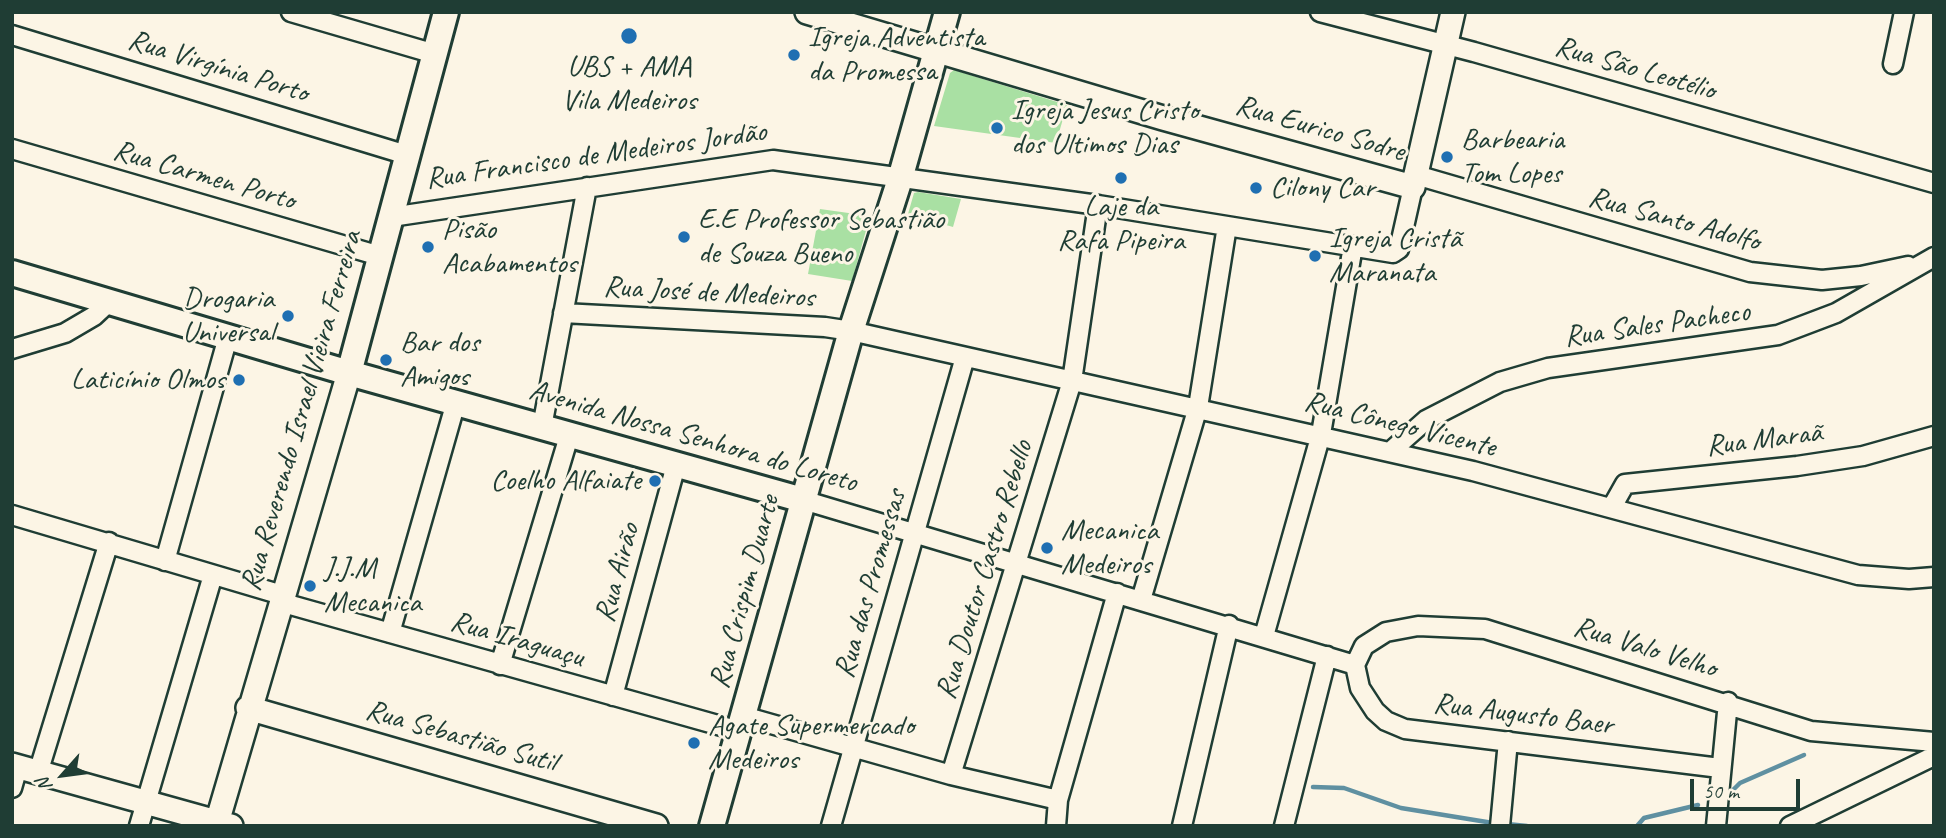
<!DOCTYPE html>
<html>
<head>
<meta charset="utf-8">
<style>
  body { margin:0 }
  #map { position:relative; width:1946px; height:838px; overflow:hidden; background:#fcf5e5; font-family:Caveat,sans-serif }
  canvas { display:block }
  .frame { position:absolute; inset:0; border:14px solid #1f3d34; pointer-events:none }
  .north { position:absolute; left:28px; top:740px; width:70px; height:70px; -webkit-text-stroke:5px #fcf5e5; paint-order:stroke; rotate:242deg; font-size:19px; font-weight:700; line-height:28px; text-align:center; color:#1f3d34 }
  .north::after { content:''; display:block; margin:auto; width:24px; height:32px; background:#1f3d34; clip-path:polygon(50% 0,100% 100%,50% 72%,0 100%) }
  .scale { position:absolute; left:1690px; top:779px; width:110px; height:32px; box-sizing:border-box; border:4px solid #1f3d34; border-top:0; padding-left:9px; font-size:21px; line-height:24px; white-space:nowrap; color:#1f3d34; -webkit-text-stroke:5px #fcf5e5; paint-order:stroke }
</style>
</head>
<body>
<div id="map">
<canvas width="1946" height="838"></canvas>
<div class="frame"></div>
<div class="north">N</div>
<div class="scale">50 m</div>
</div>
<script>
const g = document.querySelector('canvas').getContext('2d');
g.lineJoin = 'round';
function fillPath(path, color) { g.fillStyle = color; g.fill(path, 'evenodd'); }
const poly = rows => new Path2D(rows.map(r => 'M' + r).join(''));
function trace(path, color, width, dash) { g.strokeStyle = color; g.lineWidth = width; g.lineCap = dash ? 'butt' : 'round'; g.setLineDash(dash || []); g.stroke(path); }
function write(font, color, halo, rows, align = 'center') {
  g.font = font + ' Caveat,sans-serif'; g.lineWidth = 6; g.setLineDash([]); g.textBaseline = 'middle'; g.strokeStyle = halo; g.fillStyle = color; for (const [text, x, y, turn = 0] of rows) {
    g.save(); g.translate(x, y); g.rotate((+turn || 0) * Math.PI / 180); g.textAlign = isNaN(turn) ? turn : align; if (halo) g.strokeText(text, 0, 0); g.fillText(text, 0, 0); g.restore();
  }
}
fillPath(poly([
  [954,70,1067,105,1056,143,934,126,950,73],
  [918,192,961,199,953,227,908,214,914,193],
  [820,209,870,216,852,281,808,274]
]), '#a9e0a3');
trace(poly([
  [1313,787,1344,788,1401,808,1493,823],
  [1731,792,1740,783,1804,755],
  [1507,824,1527,826],
  [1637,826,1644,818,1698,805]
]), '#5f90a1', 4.5);
const minor = poly([
  [291,12,435,54],
  [1320,12,1474,52,1934,183],
  [12,35,407,155],
  [1893,64,1904,12],
  [12,149,380,256],
  [1416,175,1750,272,1822,280,1861,276,1908,266],
  [391,217,773,160,1098,205,1393,253,1399,249,1413,187],
  [563,313,825,327,851,331,1473,471,1858,575,1909,579,1934,577],
  [12,349,65,333,94,316,109,302],
  [542,427,587,187],
  [1391,451,1426,420,1500,382,1548,368,1778,335,1836,313,1934,257],
  [803,500,1355,665],
  [1612,507,1625,484,1797,466,1863,456,1934,436],
  [12,515,282,595],
  [165,561,228,337],
  [1141,600,1198,407,1227,226],
  [280,602,739,731],
  [390,633,456,402],
  [1264,636,1321,434,1353,246],
  [500,665,569,436],
  [1355,665,1364,646,1386,632,1418,626,1485,629,1811,731,1934,742],
  [1355,665,1360,688,1375,711,1386,721,1405,729,1720,768],
  [613,696,676,465],
  [743,716,951,775,1058,800],
  [38,773,109,542],
  [951,775,1072,381,1098,205],
  [12,788,18,767],
  [139,826,213,575],
  [831,826,965,357],
  [1056,826,1058,800,1117,593],
  [1182,826,1229,625],
  [1284,826,1327,656],
  [1500,826,1508,741],
  [1716,826,1728,702],
  [1790,826,1934,756]
]);
const tertiary = poly([
  [807,12,1163,118,1413,187,1453,12],
  [248,708,656,826],
  [12,765,231,826],
  [216,826,349,373]
]);
const secondary = poly([
  [12,273,349,373,803,500],
  [349,373,446,12],
  [712,826,851,331,900,179,947,12]
]);
trace(minor, '#1f3d34', 23);
trace(tertiary, '#1f3d34', 28);
trace(secondary, '#1f3d34', 30);
trace(minor, '#fcf5e5', 18);
trace(tertiary, '#fcf5e5', 23);
trace(secondary, '#fcf5e5', 24);
for (const [x, y, r, color] of [
  [629,36,9,"#1f6fb2"],
  [794,55,7,"#1f6fb2"],
  [997,128,7,"#1f6fb2"],
  [1447,157,7,"#1f6fb2"],
  [1121,178,7,"#1f6fb2"],
  [1256,188,7,"#1f6fb2"],
  [684,237,7,"#1f6fb2"],
  [428,247,7,"#1f6fb2"],
  [1315,256,7,"#1f6fb2"],
  [288,316,7,"#1f6fb2"],
  [386,360,7,"#1f6fb2"],
  [239,380,7,"#1f6fb2"],
  [655,481,7,"#1f6fb2"],
  [1047,548,7,"#1f6fb2"],
  [310,586,7,"#1f6fb2"],
  [694,743,7,"#1f6fb2"]
]) { const dot = new Path2D(); dot.arc(x, y, r, 0, 2 * Math.PI); g.fillStyle = color; g.fill(dot); trace(dot, '#fcf5e5', 2.5); }
write('30px', '#1f3d34', '#fcf5e5', [
  ["Igreja Adventista",808,38],
  ["da Promessa",808,72],
  ["UBS + AMA",629,67,"center"],
  ["Vila Medeiros",629,101,"center"],
  ["Igreja Jesus Cristo",1011,111],
  ["dos Ultimos Dias",1011,145],
  ["Barbearia",1461,140],
  ["Tom Lopes",1461,174],
  ["Cilony Car",1270,188],
  ["Laje da",1121,207,"center"],
  ["Rafa Pipeira",1121,241,"center"],
  ["E.E Professor Sebastião",698,220],
  ["de Souza Bueno",698,254],
  ["Pisão",442,230],
  ["Acabamentos",442,264],
  ["Igreja Cristã",1329,239],
  ["Maranata",1329,273],
  ["Drogaria",274,299,"right"],
  ["Universal",274,333,"right"],
  ["Bar dos",400,343],
  ["Amigos",400,377],
  ["Laticínio Olmos",225,380,"right"],
  ["Coelho Alfaiate",641,481,"right"],
  ["Mecanica",1061,531],
  ["Medeiros",1061,565],
  ["J.J.M",324,569],
  ["Mecanica",324,603],
  ["Agate Supermercado",708,726],
  ["Medeiros",708,760]
], 'left');
write('30px', '#1f3d34', '#fcf5e5', [
  ["Rua Virgínia Porto",218,67,17],
  ["Rua São Leotélio",1635,69,16],
  ["Rua Eurico Sodre",1320,129,16],
  ["Rua Francisco de Medeiros Jordão",596,156,-8],
  ["Rua Carmen Porto",204,176,16],
  ["Rua Santo Adolfo",1674,220,15],
  ["Rua José de Medeiros",709,293,3],
  ["Rua Sales Pacheco",1657,325,-8],
  ["Rua Reverendo Israel Vieira Ferreira",302,411,-74],
  ["Rua Cônego Vicente",1400,425,14],
  ["Avenida Nossa Senhora do Loreto",693,437,16],
  ["Rua Maraã",1764,440,-7],
  ["Rua Doutor Castro Rebello",985,570,-73],
  ["Rua Airão",618,573,-75],
  ["Rua das Promessas",871,584,-74],
  ["Rua Crispim Duarte",745,592,-75],
  ["Rua Iraguaçu",517,640,16],
  ["Rua Valo Velho",1645,648,17],
  ["Rua Augusto Baer",1523,715,7],
  ["Rua Sebastião Sutil",461,737,16]
]);
</script>
</body>
</html>
